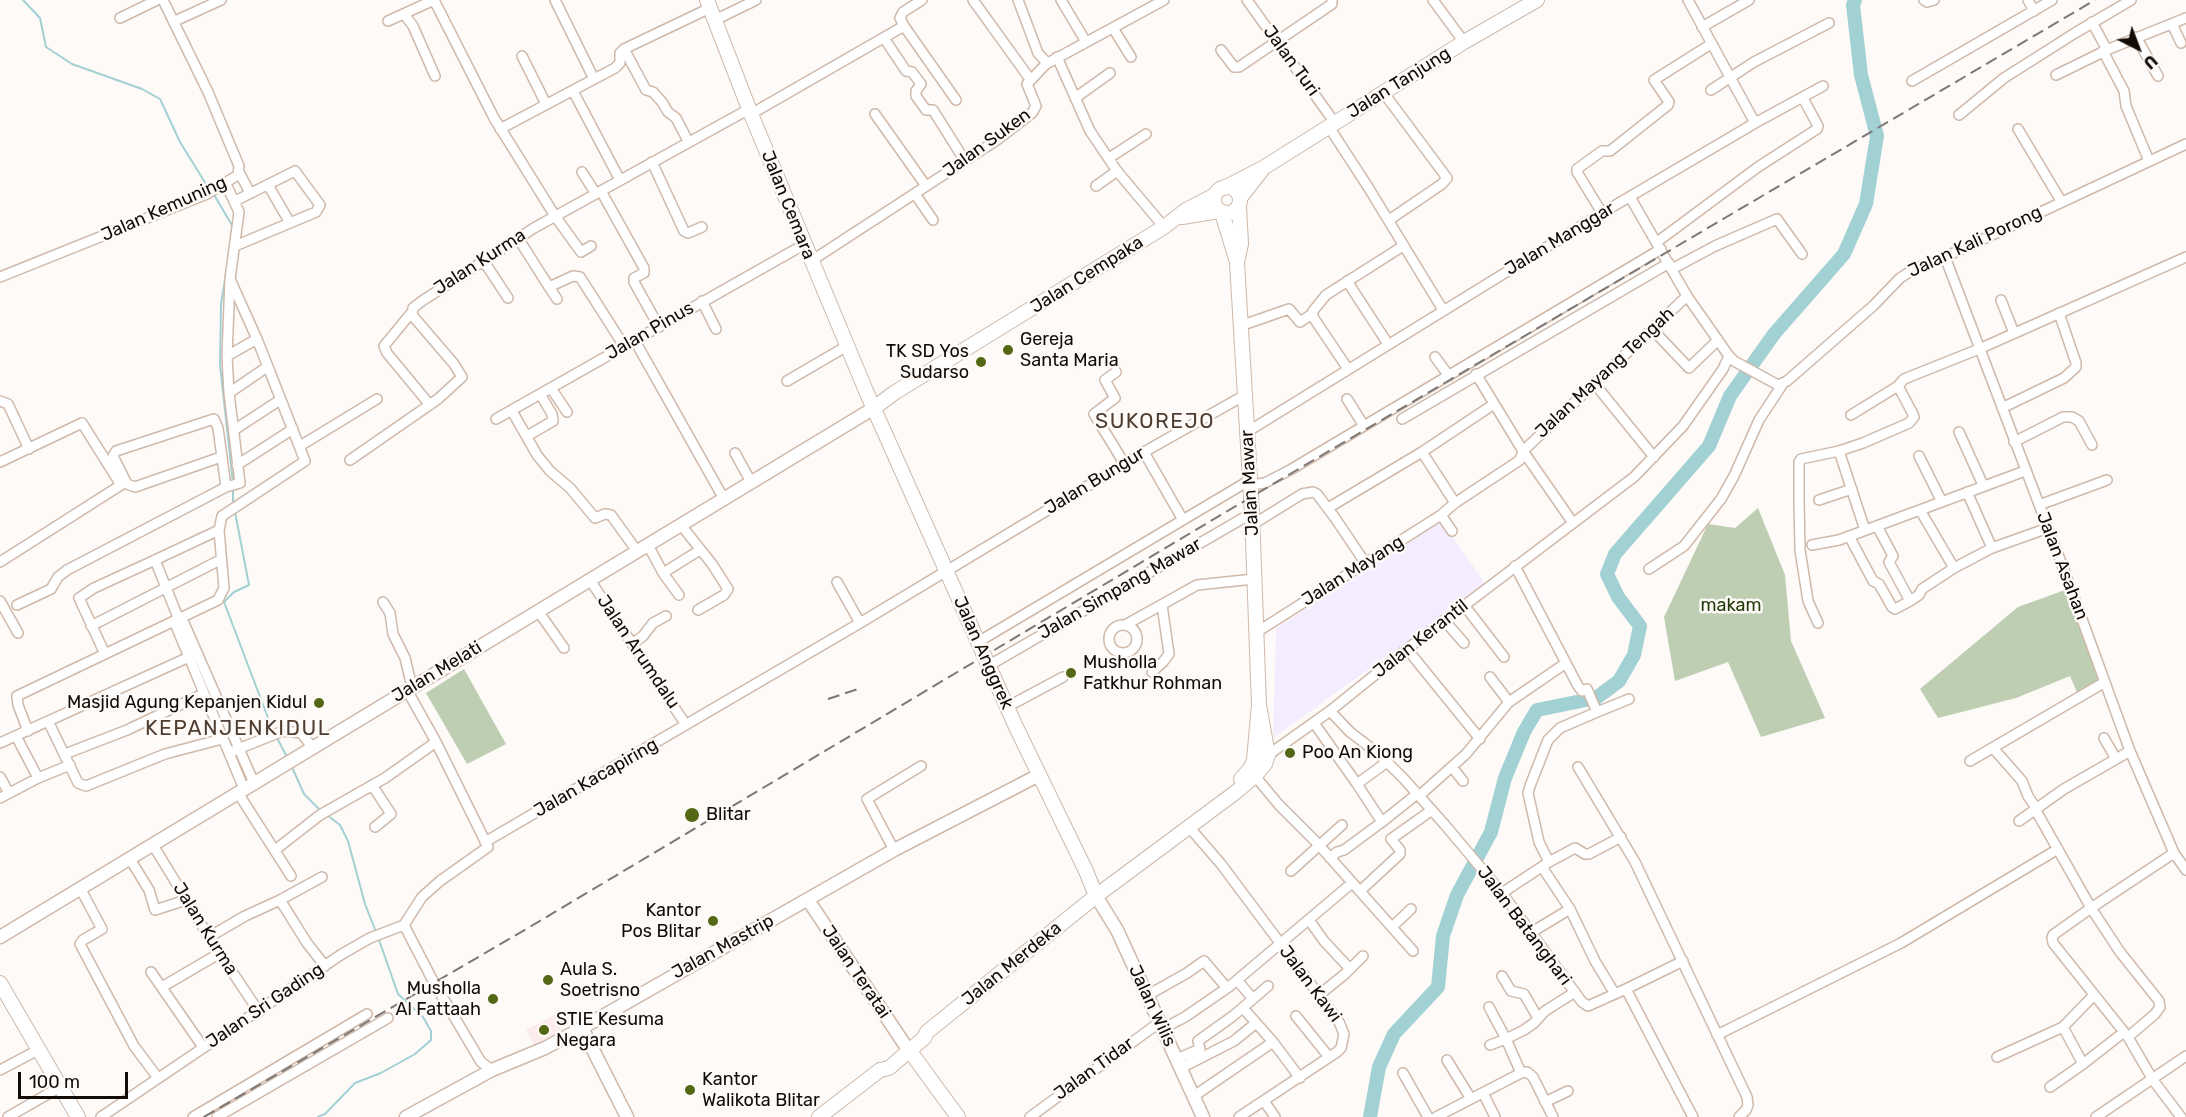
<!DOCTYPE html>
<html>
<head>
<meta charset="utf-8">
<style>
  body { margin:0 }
  #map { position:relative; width:2186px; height:1117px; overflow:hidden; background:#fefaf7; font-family:Rubik,sans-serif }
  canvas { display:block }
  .north { position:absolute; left:2108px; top:18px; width:60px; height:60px; -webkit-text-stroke:4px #fefaf7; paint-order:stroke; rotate:138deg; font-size:16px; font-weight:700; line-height:24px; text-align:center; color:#120b06 }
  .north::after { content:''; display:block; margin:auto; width:21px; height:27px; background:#120b06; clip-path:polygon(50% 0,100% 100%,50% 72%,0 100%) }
  .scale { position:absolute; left:18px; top:1072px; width:110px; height:27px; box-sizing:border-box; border:3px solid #120b06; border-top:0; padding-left:8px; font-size:18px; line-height:21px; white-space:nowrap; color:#120b06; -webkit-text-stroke:4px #fefaf7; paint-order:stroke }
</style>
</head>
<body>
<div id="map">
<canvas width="2186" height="1117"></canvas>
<div class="north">U</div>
<div class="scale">100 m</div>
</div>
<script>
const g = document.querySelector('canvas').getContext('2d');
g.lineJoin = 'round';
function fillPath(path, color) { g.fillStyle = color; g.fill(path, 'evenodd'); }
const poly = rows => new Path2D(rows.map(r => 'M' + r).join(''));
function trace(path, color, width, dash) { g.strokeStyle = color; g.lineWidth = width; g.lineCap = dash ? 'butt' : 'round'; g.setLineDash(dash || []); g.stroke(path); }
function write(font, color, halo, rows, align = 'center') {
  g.font = font + ' Rubik,sans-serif'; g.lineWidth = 5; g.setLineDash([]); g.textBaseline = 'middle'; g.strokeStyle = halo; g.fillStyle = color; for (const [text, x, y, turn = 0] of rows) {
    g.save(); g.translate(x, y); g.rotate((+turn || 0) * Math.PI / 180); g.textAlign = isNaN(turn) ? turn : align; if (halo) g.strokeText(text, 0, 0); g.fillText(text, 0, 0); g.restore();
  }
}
fillPath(poly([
  [1442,521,1486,585,1273,738,1276,628]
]), '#f4edff');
fillPath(poly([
  [554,1015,561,1031,534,1045,526,1030]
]), '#fdecec');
fillPath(poly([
  [1758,508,1785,575,1791,641,1825,718,1761,737,1728,662,1675,681,1664,617,1708,524,1735,528],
  [2065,590,2100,680,2077,692,2070,676,2016,698,1938,718,1920,689,2018,607],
  [464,669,506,744,467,764,426,693]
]), '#bdceb2');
trace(poly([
  [23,0,40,18,46,47,72,64,142,89,160,99,180,142,209,189],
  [213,193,233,227],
  [229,256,221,304,220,365,233,483],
  [233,489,233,504],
  [235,512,249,585,234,592,224,602,273,731],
  [276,736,287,757],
  [291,765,304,794,322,812],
  [327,815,340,825,348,841,365,904,376,932],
  [318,1117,325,1114,355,1083,381,1073,415,1054,431,1040,431,1031,423,1017,398,994,378,937]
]), '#a2d1d4', 2);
trace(poly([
  [1370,1117,1379,1067,1394,1034,1438,987,1443,936,1457,895,1491,832,1505,778,1524,732,1537,710,1596,698,1619,681,1634,655,1640,626,1618,597,1607,574,1615,554,1709,446,1730,396,1774,334,1844,254,1866,204,1877,136,1861,75,1853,5,1855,0]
]), '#a2d1d4', 14);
const street = poly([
  [434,0,494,118,555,216,581,252,591,246],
  [555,0,594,79],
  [922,0,903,12,900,18,904,26,956,100],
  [973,0,1030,79],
  [1018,0,1038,53,1047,63],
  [1061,0,1086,42],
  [1247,0,1335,123],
  [1433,0,1464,42],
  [1924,0,1927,2,1934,0],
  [2028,0,2034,11],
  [404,14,413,26,435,76],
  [120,18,157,0],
  [715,20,756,0],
  [175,21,221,0],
  [388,21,434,0],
  [2092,22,2107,50],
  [2172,24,2181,43],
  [1702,27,1749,0],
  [1113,28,1131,57],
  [2136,37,2158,76],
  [884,38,906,71,912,72,921,84,916,91,916,96,926,110,933,110,965,161],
  [624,49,646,90,653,92,662,102,668,112,676,118,688,141],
  [1221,50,1234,67,1239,67,1332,4,1332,0],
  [2103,51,2124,91,2126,106,2149,161],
  [522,56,546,104],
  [1057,57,1090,131,1117,171,1164,227],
  [2056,75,2109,49,2186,18],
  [1912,81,2052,0],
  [1711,90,1754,62,1829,23],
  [573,91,620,180],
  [1383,92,1447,178,1442,184,1389,220],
  [1075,98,1110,73],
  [751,114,904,26],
  [875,114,926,186],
  [1959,115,2004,78,2075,33,2131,0],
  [1755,123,1823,86],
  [1329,127,1368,187,1443,310],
  [500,129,615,68,620,63,620,53,624,49,710,8],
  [2018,129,2061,201],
  [1109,158,1146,134],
  [652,162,684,231,688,233,702,227],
  [239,172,250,193],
  [582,172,596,194],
  [268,185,290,223],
  [1096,186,1117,171],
  [601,191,644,268,644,273,634,278,634,282,659,327],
  [915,194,933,220],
  [1630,197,1687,296,1729,356,1734,361,1778,385,1787,381,1873,306,1900,278,1914,269,1945,257,2186,144],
  [1602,213,1577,172,1577,169,1602,151,1610,151,1668,105,1669,102,1654,80,1711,44],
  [518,238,549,287,573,276,580,277,624,346],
  [1657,242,1758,167,1817,129,1818,126,1803,98],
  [235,246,316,212,320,205,295,171,235,201],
  [1945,257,2067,578,2130,751,2174,853,2186,870],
  [483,260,508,298],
  [811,261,997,140,1032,113,1036,106,1027,84,1046,64,1164,0],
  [1672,269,1715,246,1777,219,1802,254],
  [0,277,207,194,238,175,239,166,208,92,163,0],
  [1347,281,1388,344],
  [549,287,557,299],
  [2001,300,2014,333],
  [702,301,716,329],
  [412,312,384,346,387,353,430,405],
  [1240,326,1289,309,1300,322,1312,314],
  [1652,329,1689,368,1718,340],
  [635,341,724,499],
  [227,356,257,339],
  [1435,357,1449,376],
  [1348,369,1313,317,1313,311,1326,295,1403,246],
  [1116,372,1105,380,1115,398,1094,414,1124,463],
  [1476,374,1523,451,1573,523],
  [787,381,847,346],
  [1594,383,1654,457],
  [551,388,567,412],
  [229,393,267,367],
  [1347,399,1364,426],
  [0,401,8,404,29,449],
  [2002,408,2064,378,2076,367,2076,363,2059,313],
  [512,411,537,455,550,471,570,488,595,518,605,514,611,515,637,551],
  [1851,415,1898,386],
  [496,419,805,244],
  [1402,419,1669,263],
  [234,430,280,400],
  [1247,432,1602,213,1755,123,1688,0],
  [1959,432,1983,485],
  [527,436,553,421,552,414,540,394],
  [2014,442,2063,417,2072,417,2079,421,2092,445],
  [300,446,377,399],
  [1839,451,1865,530],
  [1144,452,1183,520],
  [1422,452,1455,503],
  [735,453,751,482],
  [1919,456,1942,502],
  [221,457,135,487,127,484,113,456,116,451,214,419,218,428,226,487],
  [350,460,438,399,462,377,454,364,412,315,413,308,422,301,534,228,749,109],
  [0,462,82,423,121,485,0,562],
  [237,465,293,429],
  [1251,485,1265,483,1290,470,1661,249],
  [1819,500,1852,489],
  [2039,505,2107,480],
  [1328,508,1422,452,1494,404],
  [1920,510,1954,568],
  [1441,515,1452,531],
  [681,525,712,564,728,589,724,595,698,610],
  [1252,525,1302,494,1313,492,1317,494,1335,518,1366,564],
  [1877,526,1893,556,1889,562,1910,601,1919,595,1922,589,1954,568,1992,548,1967,492],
  [219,530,155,560,179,620,184,623,254,783],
  [1849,536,1873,581,1879,584,1892,607,1895,609,1910,601],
  [648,545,663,573],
  [1812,545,1839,540,2025,471],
  [1992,548,2048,528],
  [1515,566,1578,686,1582,691,1587,689,1597,712,1560,728,1548,740,1530,786,1528,793,1539,842,1549,862],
  [1649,569,1684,546,1721,499,1734,476,1759,420,1782,385],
  [590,580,686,725],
  [837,582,860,623],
  [679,595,663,573,700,550],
  [0,601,18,633],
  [383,602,390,613,393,634,405,658,412,687],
  [17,605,51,589,58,577,67,570,226,487,240,483,229,393,227,356,230,279,239,212,226,184],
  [1464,605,1504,657],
  [538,611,564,648],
  [179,620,176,626,244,789],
  [1444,620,1464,643],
  [1818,623,1808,601,1800,550,1799,500,1799,462,1801,459,1839,451,1863,443,1909,423,1914,417,1913,414,1898,386,1904,379,1979,349,2186,257],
  [1127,624,1197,585,1254,579],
  '1109 639a14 14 0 1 1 28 0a14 14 0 1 1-28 0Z',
  [91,626,220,560],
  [1257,632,1441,515,1455,503,1520,460,1523,451,1687,296],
  [978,642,1250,480],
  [632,644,643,636,653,623,666,616],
  [1407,649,1480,739],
  [105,654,79,598,94,588,155,560],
  [988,666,1252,513],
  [1152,672,1163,662,1169,654,1162,605],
  [1490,677,1509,702],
  [407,690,436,742,488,847,440,881,422,897,404,925,433,981,481,1062,492,1070],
  [1007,707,1063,677],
  [1330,711,1350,732,1380,755,1404,779,1445,825,1502,893,1582,1002,1588,1006,1626,989,1693,1117],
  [1597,712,1629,699],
  [49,723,78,783,86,786,165,754,222,739],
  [1314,723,1357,784,1387,762],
  [28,731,18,705,17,696,218,600,224,588,219,530,222,516,305,461,257,339,230,279],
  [16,736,38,778],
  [2104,738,2116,759],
  [0,743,189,657],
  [1993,748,2022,781,2028,796,2036,808],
  [233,751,283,731,301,733,313,748],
  [65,754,127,730,203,694],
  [1268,755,1330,711,1407,649,1634,477,1683,426,1723,369,1729,356],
  [1970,761,2105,682],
  [1452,767,1463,781],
  [1578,767,1635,862,1747,1097,1748,1105,1746,1110,1739,1117],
  [1255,776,1279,805,1318,844,1413,951],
  [0,777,9,793],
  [1357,784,1382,822,1417,794],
  [372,785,391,814,375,827],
  [238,793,291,876],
  [1419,796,1466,754,1509,702,1566,663],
  [0,798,38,778,70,765],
  [2035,809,2091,908,2120,952,2159,1001,2160,1007,2155,1014,2128,1037],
  [2019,821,2064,789,2130,751],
  [1189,827,1221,864,1339,1022,1344,1034,1341,1048,1337,1052,1239,1117],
  [485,842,860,623,1144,452,1245,395],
  [153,845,209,937,259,1012],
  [275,850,320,815,385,778,436,742],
  [894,850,867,799,921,766],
  [2174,853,2091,908,2053,935,2052,938,2053,943,2128,1037,2153,1080,2181,1117],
  [1330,858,1337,852,1344,850,1382,822],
  [130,859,149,890,155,910,186,900],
  [1542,867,1570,909,1595,961,1615,994],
  [1291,871,1342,825],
  [80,888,102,929,83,940,80,944,134,1046,158,1078],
  [1360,891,1400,854,1400,850,1391,839,1432,810],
  [1502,893,1549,862,1575,848,1585,854,1589,854,1621,837],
  [280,900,307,943,325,966],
  [1309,920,1324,941,1350,969],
  [1392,927,1411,909],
  [1532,932,1570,909],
  [209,937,245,916,280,900,322,877],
  [151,972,203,1047],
  [1502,976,1511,991,1524,994,1538,1018],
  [1237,980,1253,999],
  [162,987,220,953],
  [1626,989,1683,961],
  [1148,995,1187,973,1204,961,1227,988],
  [1319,995,1345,974,1363,956],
  [1489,1007,1506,1039,1490,1045],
  [1243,1008,1273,1042],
  [1296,1016,1329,1057],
  [2063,1027,2083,1064],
  [1162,1029,1185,1017,1230,986,1352,883],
  [1717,1035,1901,943,2058,849],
  [1997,1057,2063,1027,2094,995],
  [1177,1059,1200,1049,1198,1041,1233,1016,1268,986],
  [1447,1060,1471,1099],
  [1181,1068,1234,1041,1256,1023],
  [0,1070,38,1050],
  [1403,1073,1428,1117],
  [1521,1073,1527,1072,1533,1077,1553,1117],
  [2050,1087,2083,1064,2124,1032],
  [1483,1093,1495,1117],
  [1194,1096,1273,1042,1300,1078],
  [1264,1101,1275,1117],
  [1545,1102,1568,1091],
  [8,1117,60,1087],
  [101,1117,342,954,370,938,404,925],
  [193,1117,367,1014],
  [217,1117,388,1018],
  [1030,1117,1160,1022],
  [1436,1117,1521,1073,1506,1039,1524,1030,1534,1023,1545,1011,1575,992],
  [2096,1117,2186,1056]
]);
const secondary = poly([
  [1096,896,1117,930,1203,1117],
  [808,900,905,1045],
  [0,937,874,408],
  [582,1028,627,1117],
  [406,1117,492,1070,545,1048,582,1028,894,850,1039,775]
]);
const primary = poly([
  [707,0,751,114,866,391,1016,727,1086,871,1096,896],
  '1214 200a13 13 0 1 1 26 0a13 13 0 1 1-26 0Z',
  [1224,188,1263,168,1464,42,1537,0],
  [1240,198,1262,170],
  [1222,213,1237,262,1252,513,1259,705,1254,760,1250,769,1241,779],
  [1182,217,1219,211],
  [1237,262,1241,244,1239,206],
  [874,408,894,393,1164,227,1186,210,1215,195],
  [0,983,78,1117],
  [909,1050,958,1117],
  [819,1117,880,1070,889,1068,924,1038,927,1032,1096,896,1236,792,1255,776,1265,764,1268,755,1259,705]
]);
trace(street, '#ceb9aa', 12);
trace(secondary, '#ceb9aa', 15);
trace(primary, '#ceb9aa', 16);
trace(street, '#fff', 9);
trace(secondary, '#fff', 12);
trace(primary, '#fff', 14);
trace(poly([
  [828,699,861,688],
  [204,1117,528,928,1251,497,2095,0]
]), '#7e7874', 2, [12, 6]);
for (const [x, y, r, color] of [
  [1008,350,6,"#546714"],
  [981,362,6,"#546714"],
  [1071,673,6,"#546714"],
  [319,703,6,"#546714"],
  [1290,753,6,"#546714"],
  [692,815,8,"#546714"],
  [713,921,6,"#546714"],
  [548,980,6,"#546714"],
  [493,999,6,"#546714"],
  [544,1030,6,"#546714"],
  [690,1090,6,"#546714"]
]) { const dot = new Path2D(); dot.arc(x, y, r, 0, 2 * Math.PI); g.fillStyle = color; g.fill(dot); trace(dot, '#fefaf7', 2); }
write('18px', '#120b06', '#fefaf7', [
  ["Jalan Turi",1291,61,54],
  ["Jalan Tanjung",1399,83,-32],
  ["Jalan Suken",987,143,-36],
  ["Jalan Cemara",788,205,68],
  ["Jalan Kemuning",164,209,-24],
  ["Jalan Manggar",1560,239,-31],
  ["Jalan Kali Porong",1975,242,-25],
  ["Jalan Kurma",480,262,-33],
  ["Jalan Cempaka",1087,275,-32],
  ["Jalan Pinus",650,331,-30],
  ["Jalan Mayang Tengah",1605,373,-43],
  ["Jalan Bungur",1095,481,-31],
  ["Jalan Mawar",1250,483,-93],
  ["Jalan Asahan",2062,566,69],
  ["Jalan Mayang",1353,571,-32],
  ["Jalan Simpang Mawar",1120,589,-30],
  ["Jalan Kerantil",1421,639,-38],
  ["Jalan Arumdalu",638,652,56],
  ["Jalan Anggrek",983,653,66],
  ["Jalan Melati",437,672,-31],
  ["Jalan Kacapiring",596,778,-30],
  ["Jalan Batanghari",1524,926,53],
  ["Jalan Kurma",205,929,58],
  ["Jalan Mastrip",723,947,-29],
  ["Jalan Merdeka",1012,964,-39],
  ["Jalan Teratai",856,972,56],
  ["Jalan Kawi",1310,984,53],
  ["Jalan Sri Gading",265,1006,-34],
  ["Jalan Wilis",1152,1006,65],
  ["Jalan Tidar",1094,1069,-36]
]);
write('18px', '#120b06', '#fefaf7', [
  ["Gereja",1020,340],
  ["Santa Maria",1020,361],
  ["TK SD Yos",969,352,"right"],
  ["Sudarso",969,373,"right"],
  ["Musholla",1083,663],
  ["Fatkhur Rohman",1083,684],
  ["Masjid Agung Kepanjen Kidul",307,703,"right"],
  ["Poo An Kiong",1302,753],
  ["Blitar",706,815],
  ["Kantor",701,911,"right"],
  ["Pos Blitar",701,932,"right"],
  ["Aula S.",560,970],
  ["Soetrisno",560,991],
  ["Musholla",481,989,"right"],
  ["Al Fattaah",481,1010,"right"],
  ["STIE Kesuma",556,1020],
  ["Negara",556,1041],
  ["Kantor",702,1080],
  ["Walikota Blitar",702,1101]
], 'left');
write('18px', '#223b0a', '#fefaf7', [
  ["makam",1731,606]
]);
g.letterSpacing = '1.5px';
write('21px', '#4e3d30', '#fefaf7', [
  ["SUKOREJO",1155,422],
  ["KEPANJENKIDUL",238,729]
]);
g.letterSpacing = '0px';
</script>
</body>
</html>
